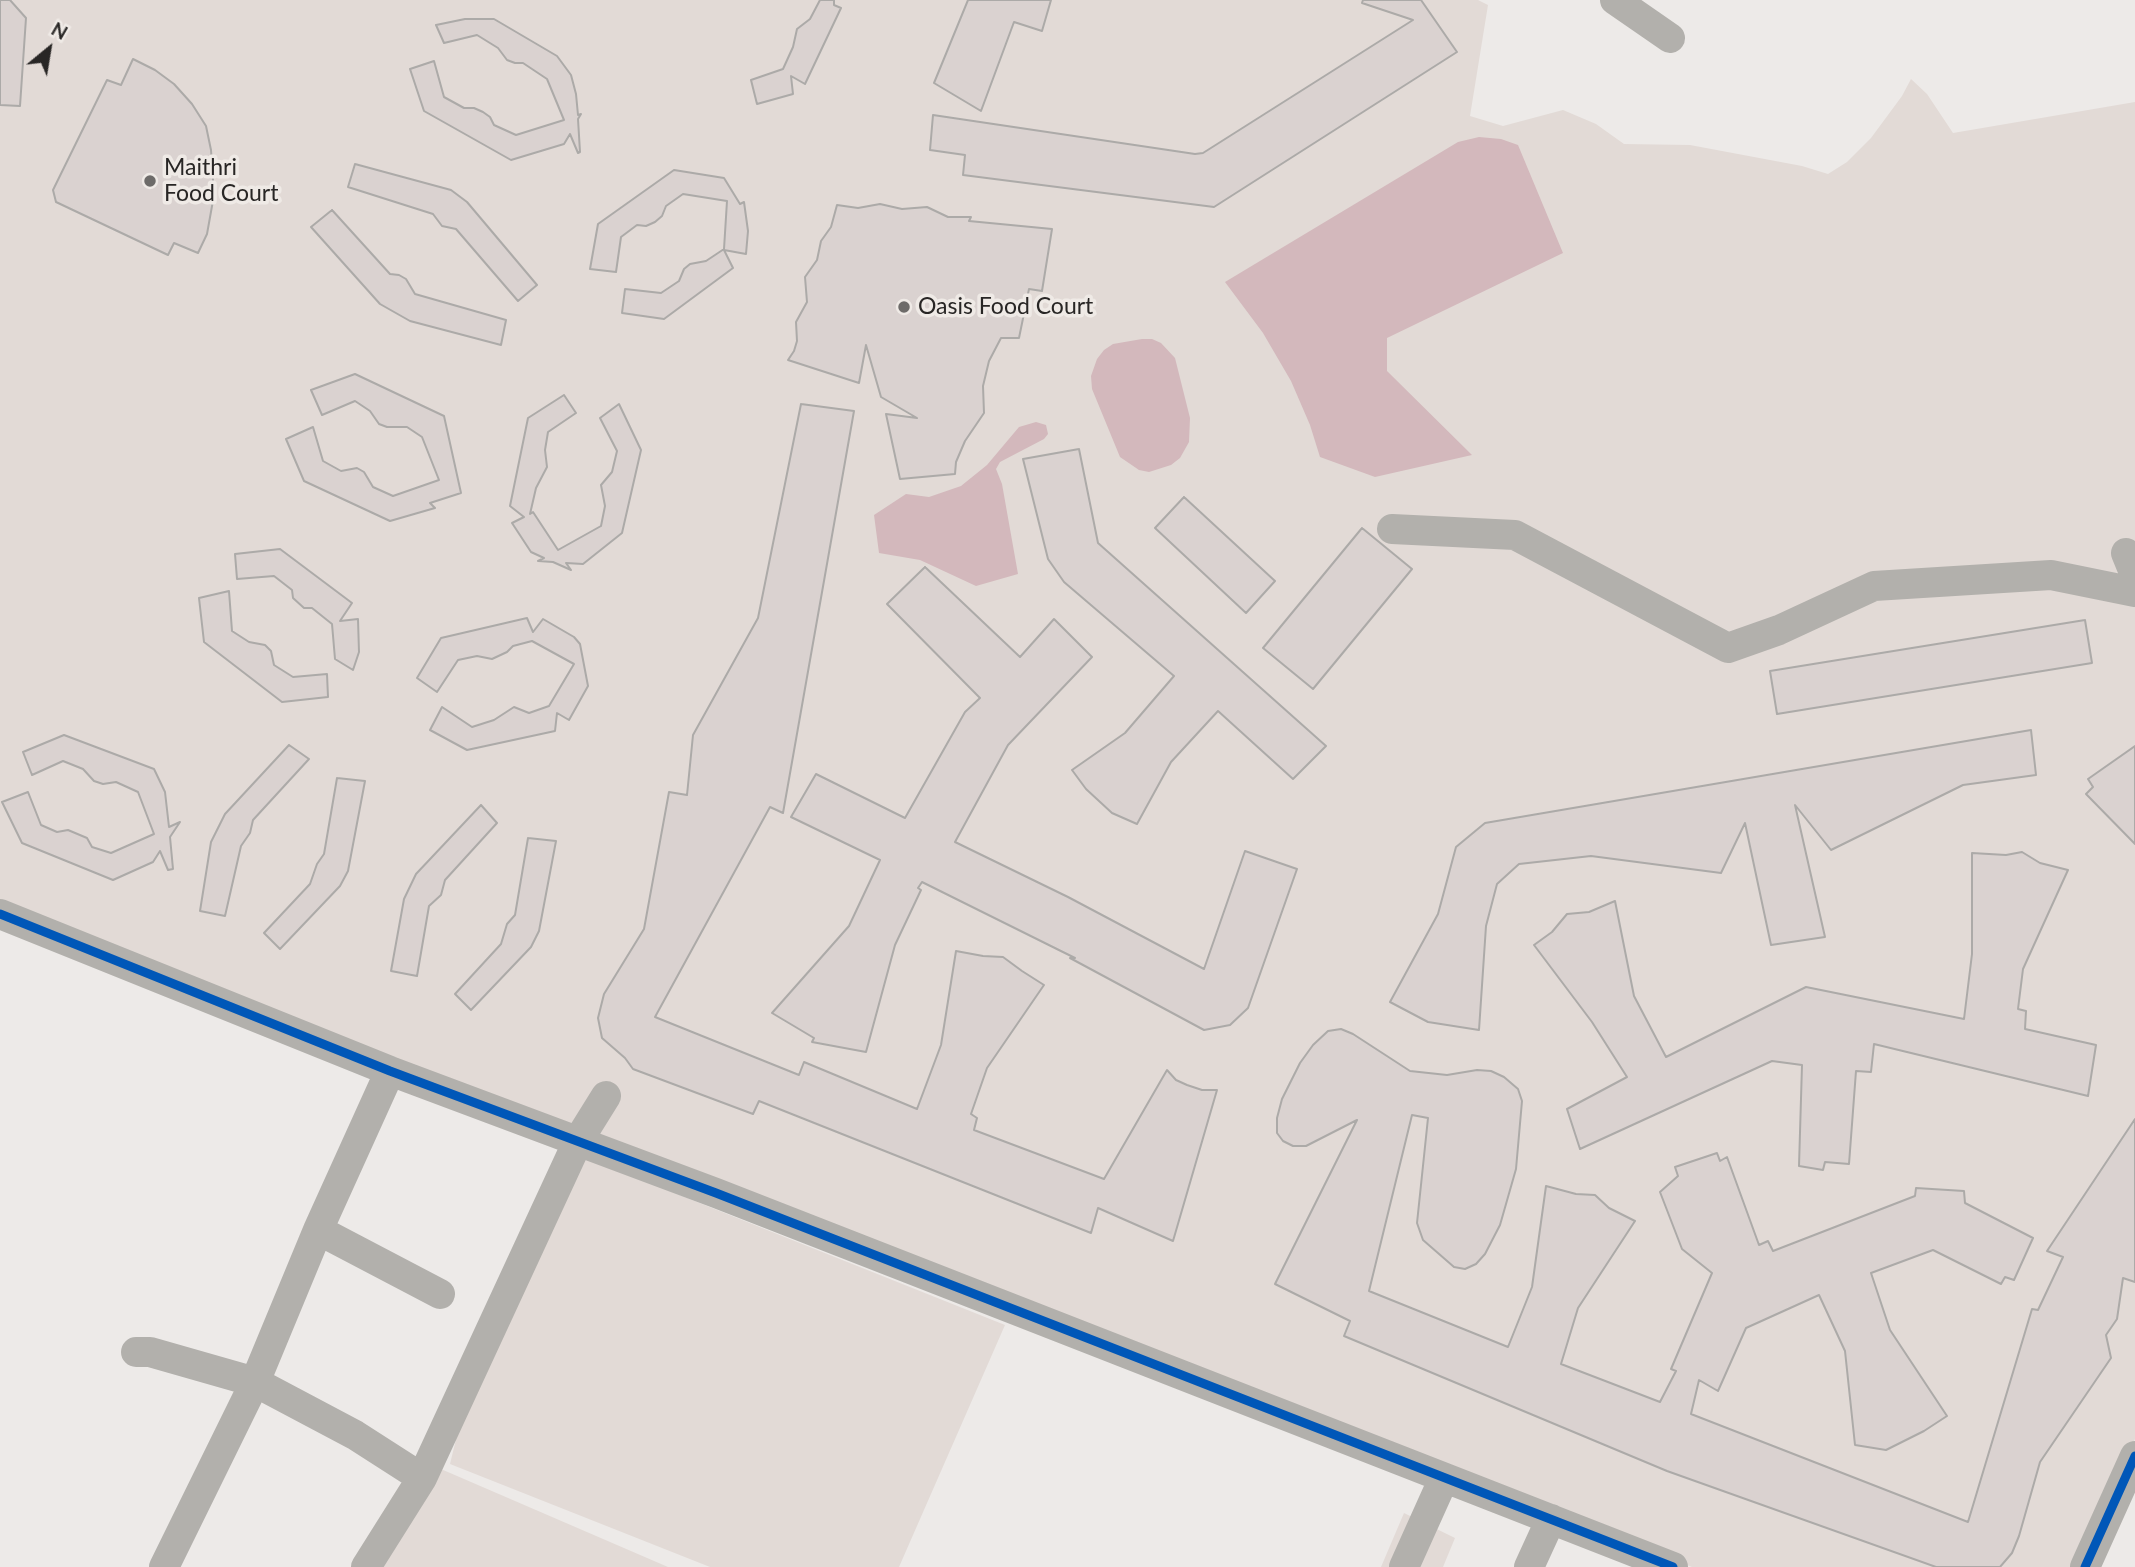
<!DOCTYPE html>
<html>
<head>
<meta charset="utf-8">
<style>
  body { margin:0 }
  #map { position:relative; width:2135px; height:1567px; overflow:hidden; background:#edeae8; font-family:Lato,sans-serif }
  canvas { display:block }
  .north { position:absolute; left:14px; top:14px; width:70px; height:70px; -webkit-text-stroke:5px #efeae6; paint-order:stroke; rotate:30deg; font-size:19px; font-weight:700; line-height:28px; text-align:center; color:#282625 }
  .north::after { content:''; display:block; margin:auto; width:24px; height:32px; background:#282625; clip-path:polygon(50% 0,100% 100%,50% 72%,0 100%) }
</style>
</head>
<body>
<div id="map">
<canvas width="2135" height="1567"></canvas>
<div class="north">N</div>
</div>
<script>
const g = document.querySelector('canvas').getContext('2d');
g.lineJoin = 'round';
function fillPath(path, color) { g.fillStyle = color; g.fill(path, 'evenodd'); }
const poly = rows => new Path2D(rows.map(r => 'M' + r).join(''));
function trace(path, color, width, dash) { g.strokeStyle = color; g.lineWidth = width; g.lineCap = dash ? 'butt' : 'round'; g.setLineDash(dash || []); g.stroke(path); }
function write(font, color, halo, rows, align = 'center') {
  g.font = font + ' Lato,sans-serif'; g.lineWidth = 7; g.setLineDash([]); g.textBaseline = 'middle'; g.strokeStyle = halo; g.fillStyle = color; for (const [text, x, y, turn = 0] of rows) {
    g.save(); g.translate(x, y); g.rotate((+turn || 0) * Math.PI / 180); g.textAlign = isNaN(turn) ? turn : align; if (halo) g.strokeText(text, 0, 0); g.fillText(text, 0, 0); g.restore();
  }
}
fillPath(poly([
  [0,0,1478,0,1488,5,1470,116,1503,126,1563,110,1596,124,1624,144,1690,145,1802,166,1828,174,1847,162,1871,138,1902,96,1911,79,1927,94,1953,133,2135,102,2135,1439,2075,1567,1692,1567,716,1193,0,909],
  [582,1156,1005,1325,899,1567,710,1567,450,1464,460,1423],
  [420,1460,668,1567,380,1567],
  [1404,1513,1455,1538,1443,1567,1381,1567]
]), '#e2dad6');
fillPath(poly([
  [1479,137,1501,139,1518,145,1563,253,1387,338,1387,371,1472,455,1375,477,1320,457,1310,425,1291,381,1263,333,1225,282,1458,142],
  [1142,339,1152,339,1161,343,1175,358,1190,418,1189,442,1180,458,1171,465,1149,472,1139,470,1120,457,1092,389,1091,376,1097,359,1104,350,1113,344],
  [1036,422,1046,425,1048,434,1044,439,1000,462,996,469,1002,484,1018,574,976,586,920,560,879,553,874,515,906,494,929,497,961,486,987,465,1019,427]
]), '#d3b8bc');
const building = poly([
  [0,0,10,0,26,18,20,106,0,105,0,0],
  [820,0,834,0,834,5,841,8,805,84,791,76,793,94,757,104,751,80,783,69,793,47,797,29,810,19,820,0],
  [968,0,1051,0,1042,31,1014,22,981,111,934,83,968,0],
  [1363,0,1421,0,1457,52,1214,207,963,175,965,155,930,150,933,115,1195,154,1203,153,1413,20,1362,3,1363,0],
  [465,19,494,19,557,56,571,75,576,94,578,115,581,114,578,119,580,152,578,153,570,134,564,144,511,160,424,111,410,69,434,61,444,97,464,108,474,108,483,112,490,117,494,125,516,135,564,120,547,79,523,63,515,63,507,60,498,48,477,35,444,43,436,25,465,19],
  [133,59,155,70,174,84,192,104,206,126,211,150,214,195,207,234,198,253,174,243,168,255,56,202,53,190,107,80,121,85,133,59],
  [355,164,451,190,467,202,537,285,518,301,456,229,442,226,433,214,348,187,355,164],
  [674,170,724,178,740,204,744,202,748,231,746,254,724,250,733,268,664,319,622,313,625,289,661,293,679,281,684,269,690,264,706,261,724,249,727,201,683,194,666,206,662,216,655,222,646,226,637,225,621,237,616,272,590,269,598,224,674,170],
  [880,204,902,209,927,207,948,217,971,217,969,221,1052,229,1042,291,1029,289,1019,338,1001,338,989,361,983,386,984,413,965,441,956,462,955,474,900,479,886,414,917,418,881,397,866,345,859,383,788,360,794,351,797,341,796,322,807,302,805,277,817,260,821,241,831,227,837,205,858,208,880,204],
  [332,210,390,274,399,275,406,279,415,294,506,320,501,345,410,321,380,304,311,227,332,210],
  [355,374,444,416,461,493,430,503,435,508,390,521,304,481,286,439,313,427,323,461,341,471,357,468,364,472,373,487,393,496,439,480,422,437,407,427,387,427,379,424,370,411,355,401,322,415,311,390,355,374],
  [564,395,576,413,548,432,545,450,547,467,536,488,530,514,533,512,558,550,601,526,605,506,601,485,612,472,617,451,600,418,619,404,641,450,622,533,583,564,566,563,571,570,553,562,538,561,544,558,531,552,512,523,524,517,510,506,528,418,564,395],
  [801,404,854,411,783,813,770,807,655,1017,799,1075,804,1062,917,1109,941,1045,956,951,983,956,1003,957,1022,971,1044,985,987,1068,971,1114,977,1118,974,1130,1104,1179,1167,1070,1176,1080,1187,1085,1202,1090,1217,1090,1173,1241,1098,1208,1091,1233,759,1101,753,1114,633,1069,625,1058,602,1038,598,1018,604,994,644,929,669,792,687,795,693,735,758,618,801,404],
  [1079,449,1098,543,1326,746,1293,779,1218,711,1171,762,1137,824,1112,813,1086,789,1072,770,1125,733,1174,676,1064,582,1048,559,1023,459,1079,449],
  [1184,497,1275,581,1246,613,1155,528,1184,497],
  [1362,528,1412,569,1313,689,1263,648,1362,528],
  [280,549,352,603,340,621,358,619,359,652,353,670,335,659,332,624,312,608,304,608,293,598,292,590,274,576,237,579,235,554,280,549],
  [925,567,1020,657,1054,619,1092,657,1008,745,955,842,1068,897,1204,969,1245,851,1297,869,1248,1008,1230,1025,1204,1030,1070,958,1075,958,922,882,918,888,921,890,895,945,866,1052,812,1042,814,1038,772,1013,849,926,880,860,791,817,816,774,905,818,965,712,980,698,887,604,925,567],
  [229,591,232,631,249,642,265,645,271,651,274,665,293,677,327,674,328,697,282,702,204,642,199,598,229,591],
  [527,618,533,632,543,619,574,637,580,644,588,686,569,720,557,713,555,731,467,750,430,730,442,707,472,727,494,720,514,707,529,713,549,706,574,664,532,641,513,646,507,652,492,659,477,656,458,660,437,692,417,678,441,638,527,618],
  [2085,620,2092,663,1777,714,1770,671,2085,620],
  [2031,730,2036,775,1963,785,1831,850,1795,805,1825,937,1771,945,1745,823,1721,873,1591,856,1519,864,1497,884,1486,926,1479,1030,1428,1022,1390,1002,1438,914,1456,847,1485,823,2031,730],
  [64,735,154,769,165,792,169,827,180,822,170,837,173,869,168,870,160,851,153,862,113,880,22,843,2,802,28,792,41,825,57,832,68,830,87,838,92,847,111,853,154,834,138,792,116,782,103,784,94,781,83,769,63,761,32,775,23,752,64,735],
  [289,745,309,759,253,820,250,833,241,846,225,916,200,911,211,842,225,814,289,745],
  [2135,746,2135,844,2086,794,2093,787,2088,779,2135,746],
  [337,778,365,781,348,871,340,886,280,949,264,933,310,884,317,864,324,854,337,778],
  [481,805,497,823,445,880,441,895,429,906,417,976,391,971,404,899,416,874,481,805],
  [528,838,556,841,539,931,531,947,471,1010,455,994,501,944,507,924,515,915,528,838],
  [2022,852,2040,863,2068,870,2023,969,2018,1009,2026,1011,2025,1029,2096,1045,2088,1096,1874,1044,1871,1072,1856,1071,1849,1164,1825,1162,1823,1170,1799,1166,1802,1065,1772,1061,1580,1149,1567,1109,1627,1077,1592,1022,1534,945,1552,932,1567,914,1589,912,1615,901,1634,996,1666,1057,1806,987,1964,1019,1972,954,1972,853,2006,855,2022,852],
  [1341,1029,1353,1034,1410,1071,1447,1075,1477,1070,1491,1071,1504,1077,1518,1089,1522,1101,1516,1169,1500,1225,1485,1254,1476,1264,1465,1269,1454,1267,1423,1240,1417,1223,1428,1118,1412,1115,1369,1291,1508,1347,1532,1287,1546,1186,1576,1194,1595,1195,1609,1208,1635,1221,1578,1308,1561,1364,1660,1402,1676,1371,1671,1369,1712,1273,1682,1249,1660,1192,1678,1176,1675,1167,1717,1153,1720,1161,1727,1157,1759,1245,1768,1241,1773,1251,1915,1196,1916,1188,1964,1191,1965,1203,2033,1238,2014,1280,2005,1277,2001,1284,1933,1250,1871,1273,1890,1330,1947,1416,1924,1431,1886,1450,1855,1445,1845,1351,1819,1295,1746,1328,1718,1391,1699,1380,1691,1414,1968,1522,2032,1309,2038,1310,2063,1257,2047,1251,2135,1119,2135,1282,2123,1278,2117,1319,2106,1335,2111,1358,2040,1462,2019,1536,2012,1553,2000,1567,1936,1567,1667,1471,1344,1336,1350,1321,1275,1284,1357,1120,1306,1146,1293,1146,1283,1141,1277,1133,1277,1118,1282,1099,1300,1063,1313,1045,1328,1031,1341,1029]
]);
fillPath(building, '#dad2d0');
trace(building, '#acaaa8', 2);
trace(poly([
  [1615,0,1670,38],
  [1392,529,1515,535,1728,648,1779,630,1874,586,2051,575,2135,592],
  [2126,553,2135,575],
  [0,914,390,1071,716,1193,1673,1567],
  [318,1230,440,1294],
  [136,1352,150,1352,255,1382,355,1435,422,1478],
  [164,1567,255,1382,318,1230,390,1071],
  [366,1567,422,1478,578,1141,606,1096],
  [1404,1567,1444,1478],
  [1529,1567,1551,1519],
  [2085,1567,2135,1456]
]), '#b2b0ac', 30);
trace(poly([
  [0,914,390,1071,716,1193,1673,1567],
  [2085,1567,2135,1456]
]), '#0057b8', 9);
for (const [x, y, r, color] of [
  [150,181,7,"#6d6b69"],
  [904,307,7,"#6d6b69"]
]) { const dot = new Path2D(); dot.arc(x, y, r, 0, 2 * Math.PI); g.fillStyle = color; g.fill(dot); trace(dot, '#efeae6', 2.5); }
write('23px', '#282625', '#efeae6', [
  ["Maithri",164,168],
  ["Food Court",164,194],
  ["Oasis Food Court",918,307]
], 'left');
</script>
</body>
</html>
